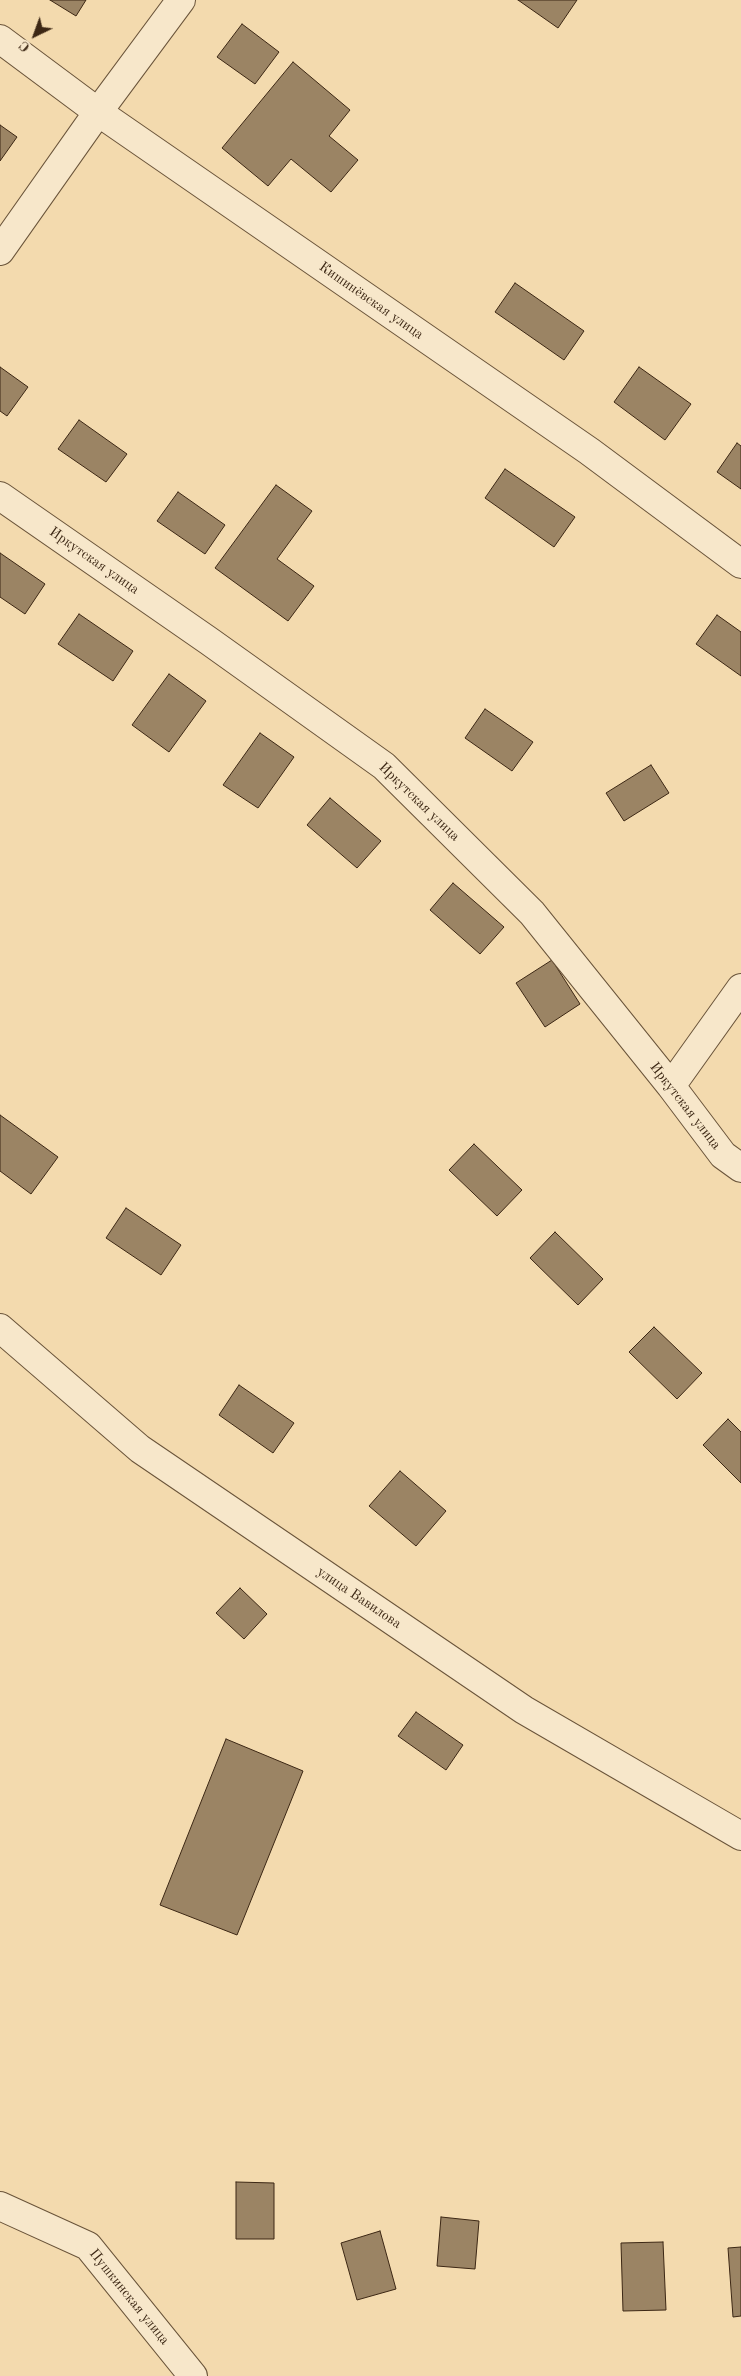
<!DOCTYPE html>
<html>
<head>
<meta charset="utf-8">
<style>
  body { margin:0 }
  #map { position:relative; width:741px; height:2376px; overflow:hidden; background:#f3daae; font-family:"Old Standard TT",serif }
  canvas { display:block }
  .north { position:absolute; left:10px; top:10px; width:50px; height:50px; -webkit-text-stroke:4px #f7e7ca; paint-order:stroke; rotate:222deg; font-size:14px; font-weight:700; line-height:20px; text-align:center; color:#3c2714 }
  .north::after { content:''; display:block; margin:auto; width:18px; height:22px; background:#3c2714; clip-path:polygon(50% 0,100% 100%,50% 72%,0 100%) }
</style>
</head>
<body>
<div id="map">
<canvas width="741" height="2376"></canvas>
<div class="north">С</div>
</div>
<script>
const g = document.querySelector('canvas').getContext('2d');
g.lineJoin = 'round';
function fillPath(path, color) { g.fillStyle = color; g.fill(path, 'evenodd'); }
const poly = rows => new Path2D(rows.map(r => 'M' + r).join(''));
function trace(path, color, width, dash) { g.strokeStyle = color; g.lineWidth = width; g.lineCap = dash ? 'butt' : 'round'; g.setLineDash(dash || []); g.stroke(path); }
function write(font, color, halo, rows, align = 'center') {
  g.font = font + ' "Old Standard TT",serif'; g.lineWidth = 5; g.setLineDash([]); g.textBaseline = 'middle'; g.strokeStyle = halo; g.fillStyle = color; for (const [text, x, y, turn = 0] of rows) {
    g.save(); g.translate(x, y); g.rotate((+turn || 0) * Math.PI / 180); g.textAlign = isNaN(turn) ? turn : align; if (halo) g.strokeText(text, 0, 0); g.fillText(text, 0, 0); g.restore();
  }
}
const building = poly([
  [50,0,86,0,76,16,50,0],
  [518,0,577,0,558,28,518,0],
  [242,24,279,52,255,84,217,57,242,24],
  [293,62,350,110,329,136,358,160,331,192,291,159,268,186,222,148,293,62],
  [0,125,17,137,0,161,0,125],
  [515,283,584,331,564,360,495,312,515,283],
  [0,367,28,387,7,416,0,411,0,367],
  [639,367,691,404,665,440,614,402,639,367],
  [79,420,127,454,106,482,58,449,79,420],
  [737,443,741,446,741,489,717,472,737,443],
  [505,469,575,517,554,547,485,498,505,469],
  [276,485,312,511,277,559,314,586,288,621,215,568,276,485],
  [178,492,225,525,205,554,157,521,178,492],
  [0,553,45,584,25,614,0,597,0,553],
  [79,614,133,651,113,681,58,644,79,614],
  [717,615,741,632,741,676,696,644,717,615],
  [169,674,206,701,169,752,132,725,169,674],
  [485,709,533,742,512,771,465,738,485,709],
  [260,733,294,757,258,808,223,785,260,733],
  [651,765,669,793,624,821,606,793,651,765],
  [330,798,381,841,357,868,307,825,330,798],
  [453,883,504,927,480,954,430,910,453,883],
  [552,960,580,1004,545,1027,516,983,552,960],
  [0,1115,58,1157,31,1194,0,1171,0,1115],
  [474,1144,522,1190,497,1216,449,1170,474,1144],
  [126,1208,181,1245,161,1275,106,1238,126,1208],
  [555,1232,603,1279,578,1305,530,1258,555,1232],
  [654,1327,702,1373,677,1399,629,1352,654,1327],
  [239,1385,294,1423,273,1453,219,1415,239,1385],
  [728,1419,741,1432,741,1483,703,1445,728,1419],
  [400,1471,446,1511,416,1546,369,1506,400,1471],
  [240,1588,267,1614,244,1639,216,1613,240,1588],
  [416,1712,463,1745,446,1770,398,1736,416,1712],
  [226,1739,303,1771,237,1935,160,1905,226,1739],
  [236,2182,274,2183,274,2239,236,2239,236,2182],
  [441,2217,479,2221,475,2269,437,2266,441,2217],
  [380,2231,396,2289,357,2300,341,2243,380,2231],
  [663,2242,666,2310,623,2311,621,2243,663,2242],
  [741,2247,741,2316,733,2317,728,2248,741,2247]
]);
fillPath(building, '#9b8464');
trace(building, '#3c2714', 1);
const minor = poly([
  [0,39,98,112,589,451,741,564],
  [0,251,98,112,181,0],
  [0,496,209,641,384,766,532,913,671,1086,723,1155,741,1168],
  [671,1086,741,988],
  [0,2206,88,2246,193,2376]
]);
const tertiary = poly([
  [0,1328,140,1449,524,1710,741,1836]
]);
trace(minor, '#6a543a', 30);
trace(tertiary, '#6a543a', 30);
trace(minor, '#f7e7ca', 28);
trace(tertiary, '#f7e7ca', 28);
write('14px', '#3c2714', '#f7e7ca', [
  ["Кишинёвская улица",371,301,35],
  ["Иркутская улица",94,561,35],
  ["Иркутская улица",419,802,44],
  ["Иркутская улица",685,1106,52],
  ["улица Вавилова",359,1598,34],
  ["Пушкинская улица",129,2297,51]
]);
</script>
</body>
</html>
